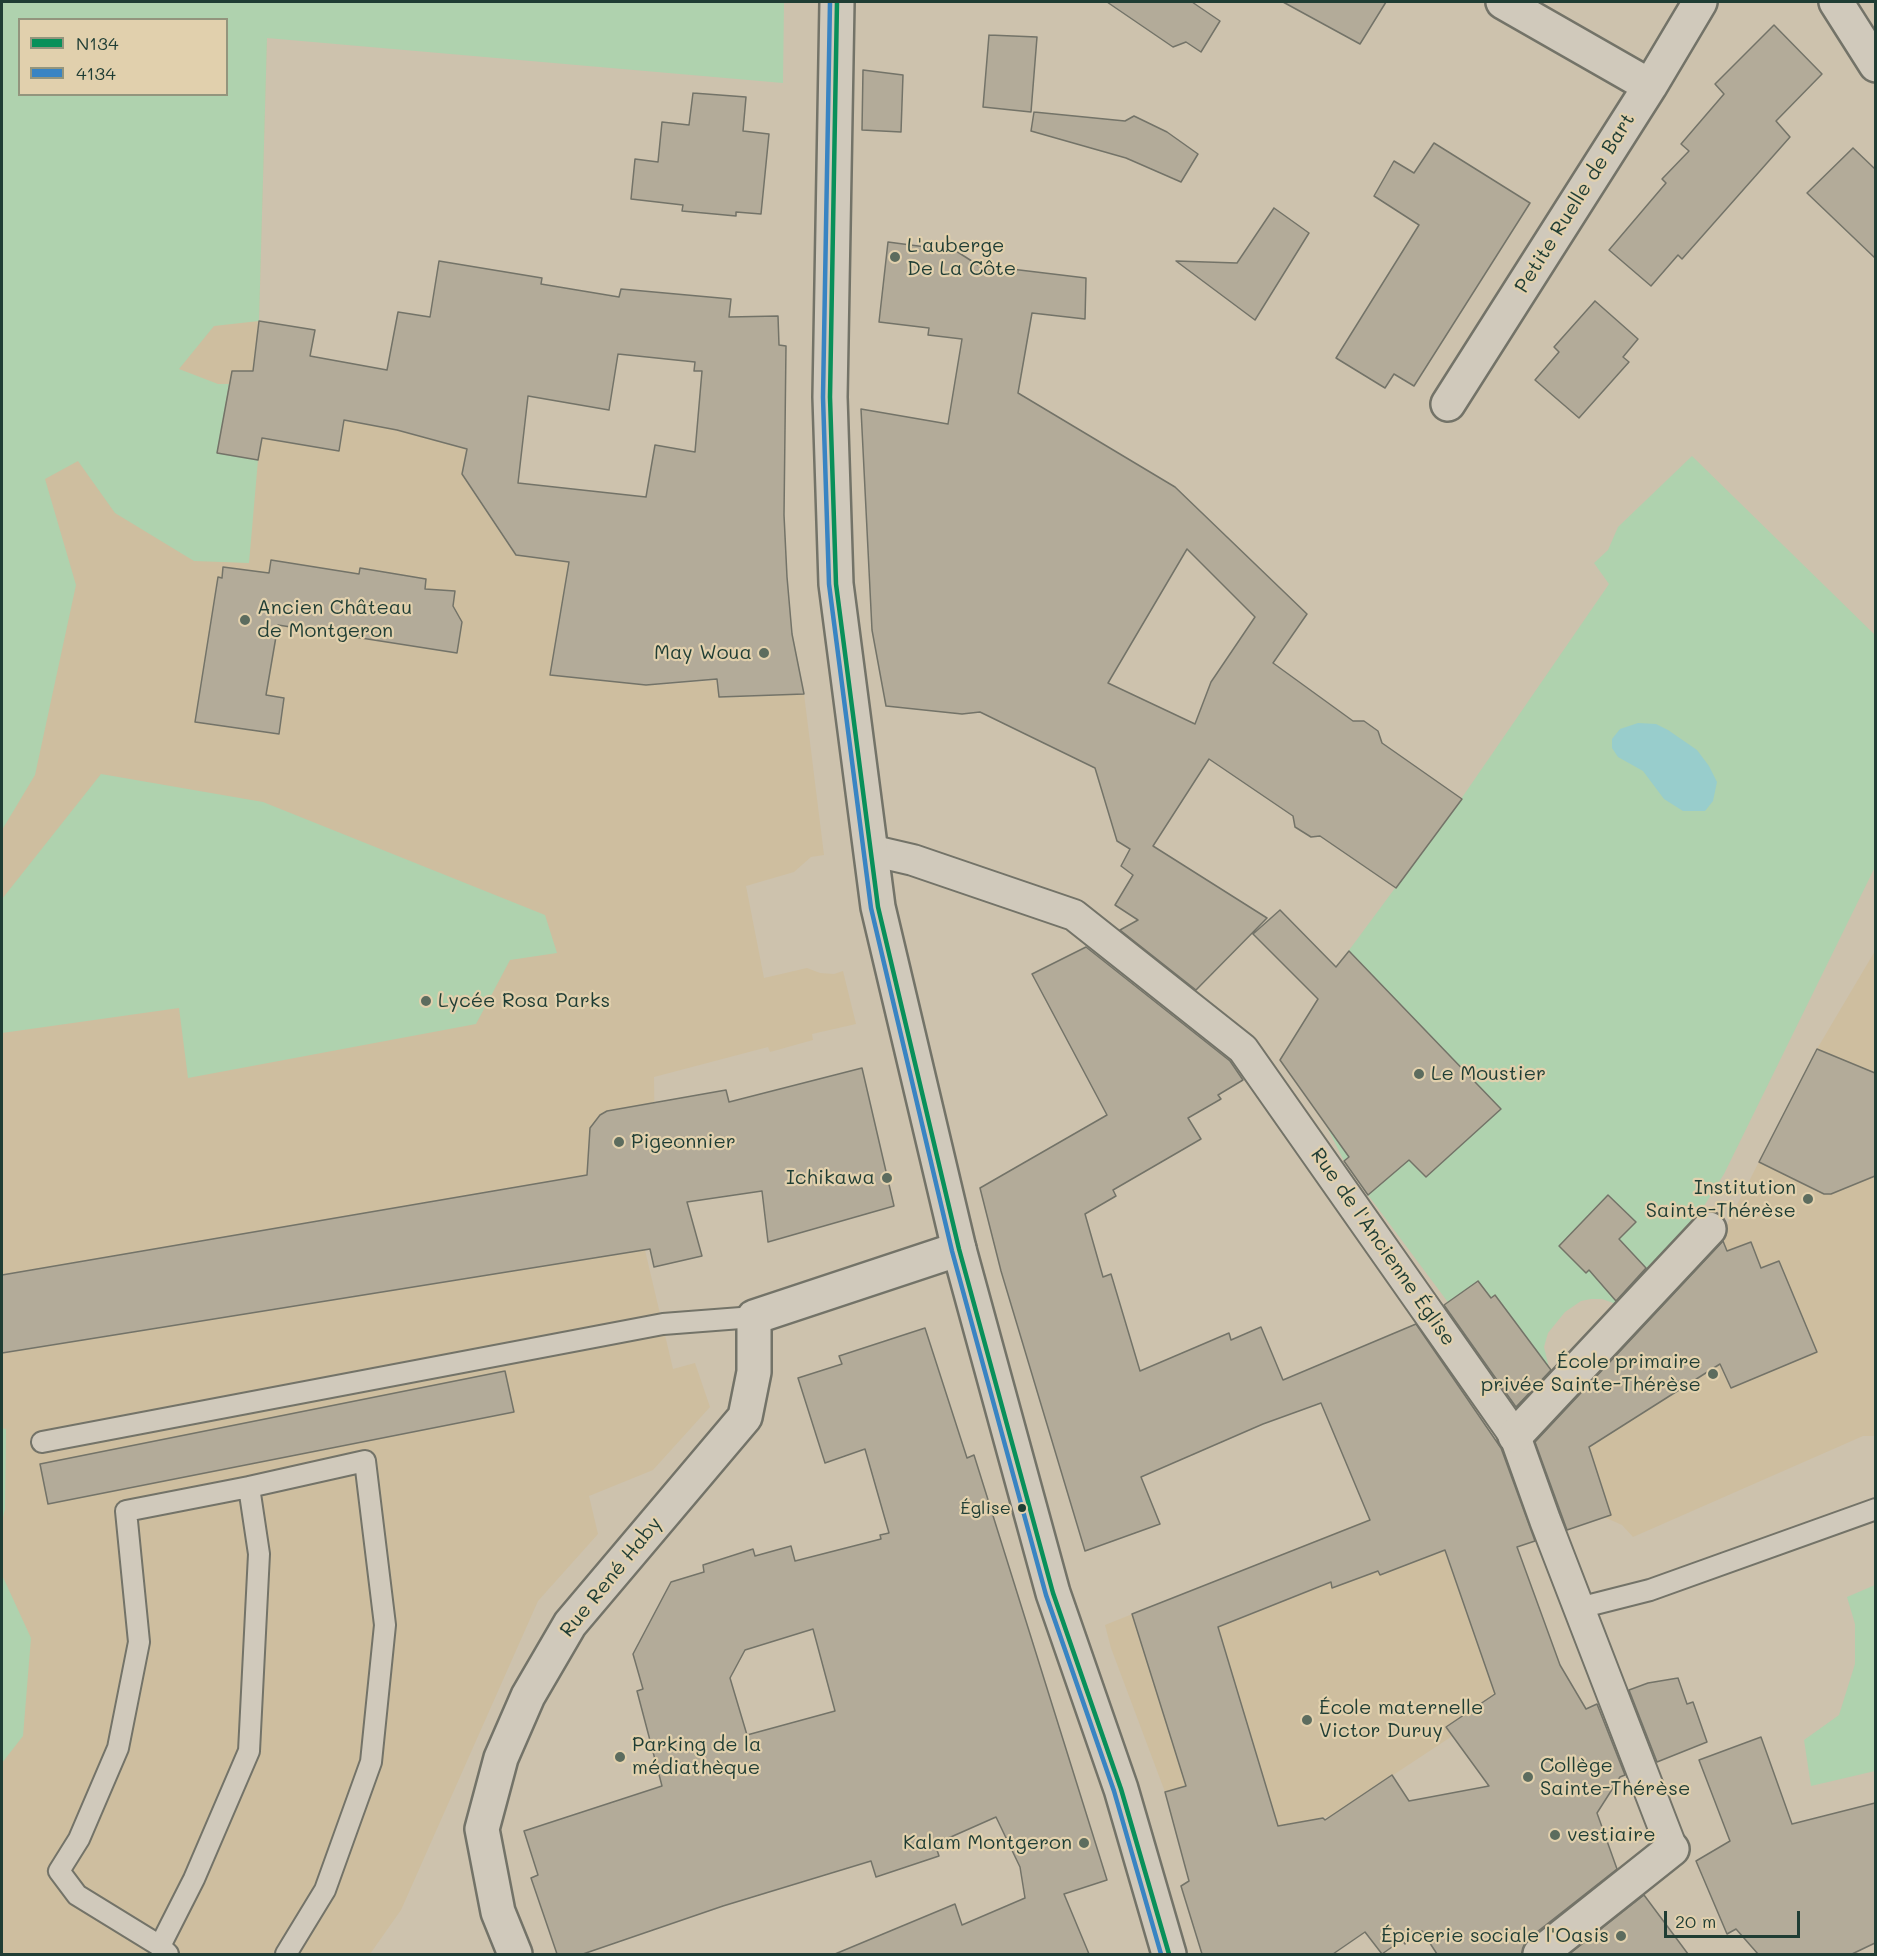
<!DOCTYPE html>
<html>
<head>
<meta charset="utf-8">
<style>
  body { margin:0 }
  #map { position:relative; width:1877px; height:1956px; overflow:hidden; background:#cdc2ad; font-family:Mali,sans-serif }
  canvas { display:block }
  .frame { position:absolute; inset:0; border:3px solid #1f3d34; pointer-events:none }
  .legend { position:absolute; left:18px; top:18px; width:210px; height:78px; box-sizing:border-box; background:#e1d0ad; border:2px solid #93957d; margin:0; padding:8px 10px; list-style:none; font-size:18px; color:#1f3d34 }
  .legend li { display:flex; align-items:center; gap:12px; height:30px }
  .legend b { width:30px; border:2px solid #93957d }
  .scale { position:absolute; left:1664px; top:1911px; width:136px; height:27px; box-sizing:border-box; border:3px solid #1f3d34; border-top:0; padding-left:8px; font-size:18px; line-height:21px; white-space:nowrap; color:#1f3d34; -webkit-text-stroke:4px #e1d0ad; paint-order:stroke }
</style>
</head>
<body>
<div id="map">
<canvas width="1877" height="1956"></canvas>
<div class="frame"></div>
<ul class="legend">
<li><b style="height:8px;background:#08905a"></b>N134</li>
<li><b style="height:8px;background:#3884c3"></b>4134</li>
</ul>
<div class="scale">20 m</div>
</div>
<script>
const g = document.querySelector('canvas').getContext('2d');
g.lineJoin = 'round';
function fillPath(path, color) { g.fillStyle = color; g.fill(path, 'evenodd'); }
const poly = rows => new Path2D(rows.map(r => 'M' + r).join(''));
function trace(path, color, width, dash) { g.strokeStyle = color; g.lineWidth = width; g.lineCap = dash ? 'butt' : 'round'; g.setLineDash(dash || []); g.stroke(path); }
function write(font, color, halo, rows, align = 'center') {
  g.font = font + ' Mali,sans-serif'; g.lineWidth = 4.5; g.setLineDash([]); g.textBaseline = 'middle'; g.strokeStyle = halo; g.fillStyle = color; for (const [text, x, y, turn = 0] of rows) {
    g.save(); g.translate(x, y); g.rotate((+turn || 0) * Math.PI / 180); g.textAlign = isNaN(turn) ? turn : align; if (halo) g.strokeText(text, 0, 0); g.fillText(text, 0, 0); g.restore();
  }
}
fillPath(poly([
  [2,2,268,2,259,321,315,330,311,356,514,393,517,490,581,537,559,618,550,675,659,685,717,680,719,698,804,694,824,855,811,857,794,872,746,886,764,978,807,968,820,973,834,974,843,971,856,1024,812,1034,813,1040,770,1052,768,1047,654,1077,655,1156,632,1195,673,1369,695,1363,710,1407,653,1470,589,1496,598,1534,538,1601,401,1910,370,1954,2,1954],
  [20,20,226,20,226,94,20,94],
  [1875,951,1875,1436,1863,1436,1633,1537,1622,1525,1604,1517,1611,1514,1598,1474,1560,1489,1541,1435,1557,1413,1647,1323,1721,1236,1814,1054],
  [1492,1477,1560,1665,1331,1816,1278,1826,1189,1881,1165,1792,1111,1648,1105,1625,1427,1496]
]), '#cebe9f');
fillPath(poly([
  [2,2,784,2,783,83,267,38,259,321,214,326,179,369,218,384,229,384,217,453,258,460,249,563,194,561,115,513,78,461,45,479,76,585,35,775,2,830],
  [20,20,226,20,226,94,20,94],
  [1692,456,1875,635,1875,867,1724,1174,1676,1251,1619,1305,1602,1299,1591,1299,1581,1301,1565,1312,1548,1333,1544,1347,1549,1368,1462,1321,1368,1195,1344,1161,1323,1119,1280,1060,1344,957,1461,799,1609,584,1594,563,1608,550,1618,527],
  [101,774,263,802,545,915,557,953,510,960,476,1024,188,1078,179,1008,2,1033,2,899],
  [2,1428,6,1429,5,1509,2,1522],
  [2,1575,31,1638,23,1736,2,1763],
  [1875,1585,1875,1771,1811,1786,1804,1740,1839,1715,1855,1664,1855,1624,1847,1597]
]), '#afd2ae');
fillPath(poly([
  [1638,723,1656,724,1668,730,1697,750,1709,766,1717,782,1713,801,1705,811,1683,811,1664,799,1643,771,1618,757,1612,748,1612,739,1620,729]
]), '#98cdcc');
const building = poly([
  [1107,2,1192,2,1220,21,1201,52,1186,42,1173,47,1107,2],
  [1283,2,1386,2,1360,44,1283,2],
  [1774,25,1822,74,1776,121,1790,137,1682,259,1678,255,1651,286,1609,250,1666,183,1662,179,1689,151,1681,144,1724,94,1715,84,1774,25],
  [989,35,1037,37,1031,112,983,107,989,35],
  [863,70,903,75,901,132,862,130,863,70],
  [693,93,746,97,743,131,769,134,761,214,736,212,736,216,682,211,683,205,631,199,635,159,658,162,662,122,689,125,693,93],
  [1034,112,1125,121,1134,116,1167,132,1198,154,1181,182,1126,158,1031,131,1034,112],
  [1434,143,1530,203,1414,386,1394,374,1385,388,1336,358,1419,225,1374,196,1394,161,1414,173,1434,143],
  [1853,148,1875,169,1875,258,1807,193,1853,148],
  [1274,208,1309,233,1255,320,1176,261,1237,263,1274,208],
  [888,242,956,251,978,265,1086,278,1085,319,1032,313,1018,393,1175,487,1307,614,1273,663,1353,721,1364,721,1378,731,1382,743,1462,799,1396,888,1320,836,1311,837,1295,827,1293,816,1209,759,1153,846,1267,918,1196,990,1120,930,1138,920,1115,905,1133,875,1121,866,1130,849,1117,841,1095,768,980,712,962,714,886,706,872,630,861,409,948,424,962,339,928,335,929,328,879,322,888,242],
  [1187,549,1255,617,1211,682,1195,724,1108,683,1187,549],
  [439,261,542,278,541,284,619,297,621,289,731,299,729,317,778,316,779,345,786,346,784,515,787,577,792,634,804,694,719,697,717,679,646,685,550,675,569,562,516,555,462,474,467,449,397,430,344,420,339,451,262,438,258,460,217,453,232,371,253,371,259,321,315,330,310,356,387,370,398,312,430,317,439,261],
  [618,354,695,362,694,371,702,371,695,452,655,445,646,497,518,483,528,396,609,410,618,354],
  [1595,301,1638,339,1623,357,1629,362,1579,418,1535,380,1559,352,1554,347,1595,301],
  [271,560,359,574,360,568,426,579,425,589,455,591,453,606,462,622,457,653,278,625,266,695,284,698,279,734,195,722,218,577,222,578,223,567,269,573,271,560],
  [1280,910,1336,967,1349,951,1501,1109,1426,1177,1409,1160,1368,1195,1344,1161,1349,1157,1280,1060,1318,999,1253,934,1280,910],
  [1086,947,1230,1061,1243,1080,1218,1095,1221,1099,1188,1118,1201,1139,1113,1190,1116,1196,1085,1214,1103,1277,1111,1274,1140,1371,1229,1333,1231,1340,1261,1327,1283,1380,1416,1324,1501,1448,1535,1541,1517,1547,1560,1665,1586,1709,1597,1704,1625,1775,1620,1777,1597,1813,1617,1869,1528,1939,1522,1954,1437,1954,1422,1931,1405,1944,1402,1940,1382,1954,1365,1932,1333,1954,1202,1954,1181,1886,1189,1881,1165,1792,1186,1786,1132,1614,1370,1520,1321,1403,1263,1424,1141,1477,1160,1524,1085,1551,1001,1271,980,1188,1107,1115,1032,974,1086,947],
  [1445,1550,1495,1694,1446,1727,1489,1786,1409,1801,1392,1775,1325,1820,1323,1818,1278,1826,1218,1627,1331,1582,1332,1588,1378,1571,1380,1575,1445,1550],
  [1817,1049,1875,1073,1875,1176,1831,1194,1824,1194,1759,1162,1817,1049],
  [862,1068,894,1206,768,1242,762,1191,687,1202,702,1256,654,1267,650,1249,2,1353,2,1275,587,1175,590,1128,600,1115,607,1111,726,1090,729,1102,862,1068],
  [1608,1195,1636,1222,1619,1239,1646,1268,1616,1301,1589,1270,1586,1273,1559,1246,1608,1195],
  [1723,1241,1727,1251,1751,1242,1761,1268,1779,1261,1817,1352,1731,1388,1720,1364,1589,1447,1611,1515,1567,1530,1535,1442,1723,1241],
  [1478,1281,1491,1298,1495,1295,1551,1370,1516,1407,1444,1305,1478,1281],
  [925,1328,967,1458,974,1455,1107,1880,1064,1894,1089,1954,835,1954,955,1904,962,1925,1025,1898,1020,1867,996,1817,935,1844,939,1856,876,1877,871,1861,723,1906,583,1954,557,1954,531,1878,538,1875,524,1831,662,1786,637,1691,643,1689,633,1654,671,1582,704,1572,703,1565,753,1549,755,1556,791,1546,795,1561,881,1539,880,1535,889,1533,865,1449,825,1463,798,1378,842,1364,839,1356,925,1328],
  [813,1629,835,1711,747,1735,730,1678,745,1650,813,1629],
  [505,1371,514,1412,48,1504,40,1464,505,1371],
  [1678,1678,1687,1704,1693,1702,1707,1742,1657,1762,1629,1690,1648,1683,1678,1678],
  [1761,1737,1792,1824,1875,1803,1875,1943,1852,1954,1758,1954,1736,1929,1727,1934,1696,1861,1730,1841,1699,1760,1761,1737],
  [1644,1895,1688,1954,1569,1954,1644,1895]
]);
fillPath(building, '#b3ab99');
trace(building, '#737368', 1.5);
const service = poly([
  [42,1442,663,1324,754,1317],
  [249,1487,365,1461,385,1625,371,1762,325,1890,286,1954],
  [1579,1608,1650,1590,1876,1509],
  [160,1946,194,1879,249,1751,259,1554,249,1487,126,1511,139,1642,118,1748,79,1839,59,1871,77,1895,160,1946,168,1954]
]);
const pedestrian = poly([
  [870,850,913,860,1074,915,1243,1049,1515,1436,1545,1520,1672,1849]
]);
const minor = poly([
  [1503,2,1650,86],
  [1836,2,1876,65],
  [1448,404,1650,86,1700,2],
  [1515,1436,1709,1229],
  [515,1954,498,1912,482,1829,501,1758,528,1696,570,1624,745,1417,754,1372,754,1317,959,1249],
  [1540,1954,1672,1849]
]);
const secondary = poly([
  [837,2,830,397,836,584,878,907,959,1249,1053,1593,1121,1789,1169,1954]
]);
trace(service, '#737368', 24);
trace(pedestrian, '#737368', 34);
trace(minor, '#737368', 38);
trace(secondary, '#737368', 38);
trace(service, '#d0c9bb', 20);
trace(pedestrian, '#d0c9bb', 30);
trace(minor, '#d0c9bb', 33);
trace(secondary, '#d0c9bb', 33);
trace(poly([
  [837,2,830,397,836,584,878,907,959,1249,1053,1593,1121,1789,1169,1954]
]), '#08905a', 4.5);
trace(poly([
  [830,2,823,397,829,584,871,908,952,1251,1046,1595,1114,1791,1161,1954]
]), '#3884c3', 4.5);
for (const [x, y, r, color] of [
  [895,257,6,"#5c6c5e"],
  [245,620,6,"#5c6c5e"],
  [764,653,6,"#5c6c5e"],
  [426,1001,6,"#5c6c5e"],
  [1419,1074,6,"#5c6c5e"],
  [619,1142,6,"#5c6c5e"],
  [887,1178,6,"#5c6c5e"],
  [1808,1199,6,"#5c6c5e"],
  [1713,1374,6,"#5c6c5e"],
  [1022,1508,5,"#1f3d34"],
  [1307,1720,6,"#5c6c5e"],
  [620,1757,6,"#5c6c5e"],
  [1528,1777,6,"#5c6c5e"],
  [1555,1835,6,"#5c6c5e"],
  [1084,1843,6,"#5c6c5e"],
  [1621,1936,6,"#5c6c5e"]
]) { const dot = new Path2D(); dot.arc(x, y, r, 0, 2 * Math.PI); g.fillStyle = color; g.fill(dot); trace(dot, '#e1d0ad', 2); }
write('18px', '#1f3d34', '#e1d0ad', [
  ["Église",1011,1508]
], 'right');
write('20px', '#1f3d34', '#e1d0ad', [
  ["Petite Ruelle de Bart",1575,203,-58],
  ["Rue de l'Ancienne Église",1383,1247,55],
  ["Rue René Haby",611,1577,-51]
]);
write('20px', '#1f3d34', '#e1d0ad', [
  ["L'auberge",907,246],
  ["De La Côte",907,269],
  ["Ancien Château",257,608],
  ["de Montgeron",257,631],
  ["May Woua",752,653,"right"],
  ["Lycée Rosa Parks",438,1001],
  ["Le Moustier",1431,1074],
  ["Pigeonnier",631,1142],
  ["Ichikawa",875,1178,"right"],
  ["Institution",1796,1188,"right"],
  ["Sainte-Thérèse",1796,1211,"right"],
  ["École primaire",1701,1362,"right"],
  ["privée Sainte-Thérèse",1701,1385,"right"],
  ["École maternelle",1319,1708],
  ["Victor Duruy",1319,1731],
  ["Parking de la",632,1745],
  ["médiathèque",632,1768],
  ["Collège",1540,1766],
  ["Sainte-Thérèse",1540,1789],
  ["vestiaire",1567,1835],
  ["Kalam Montgeron",1072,1843,"right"],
  ["Épicerie sociale l'Oasis",1609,1936,"right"]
], 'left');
</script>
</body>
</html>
